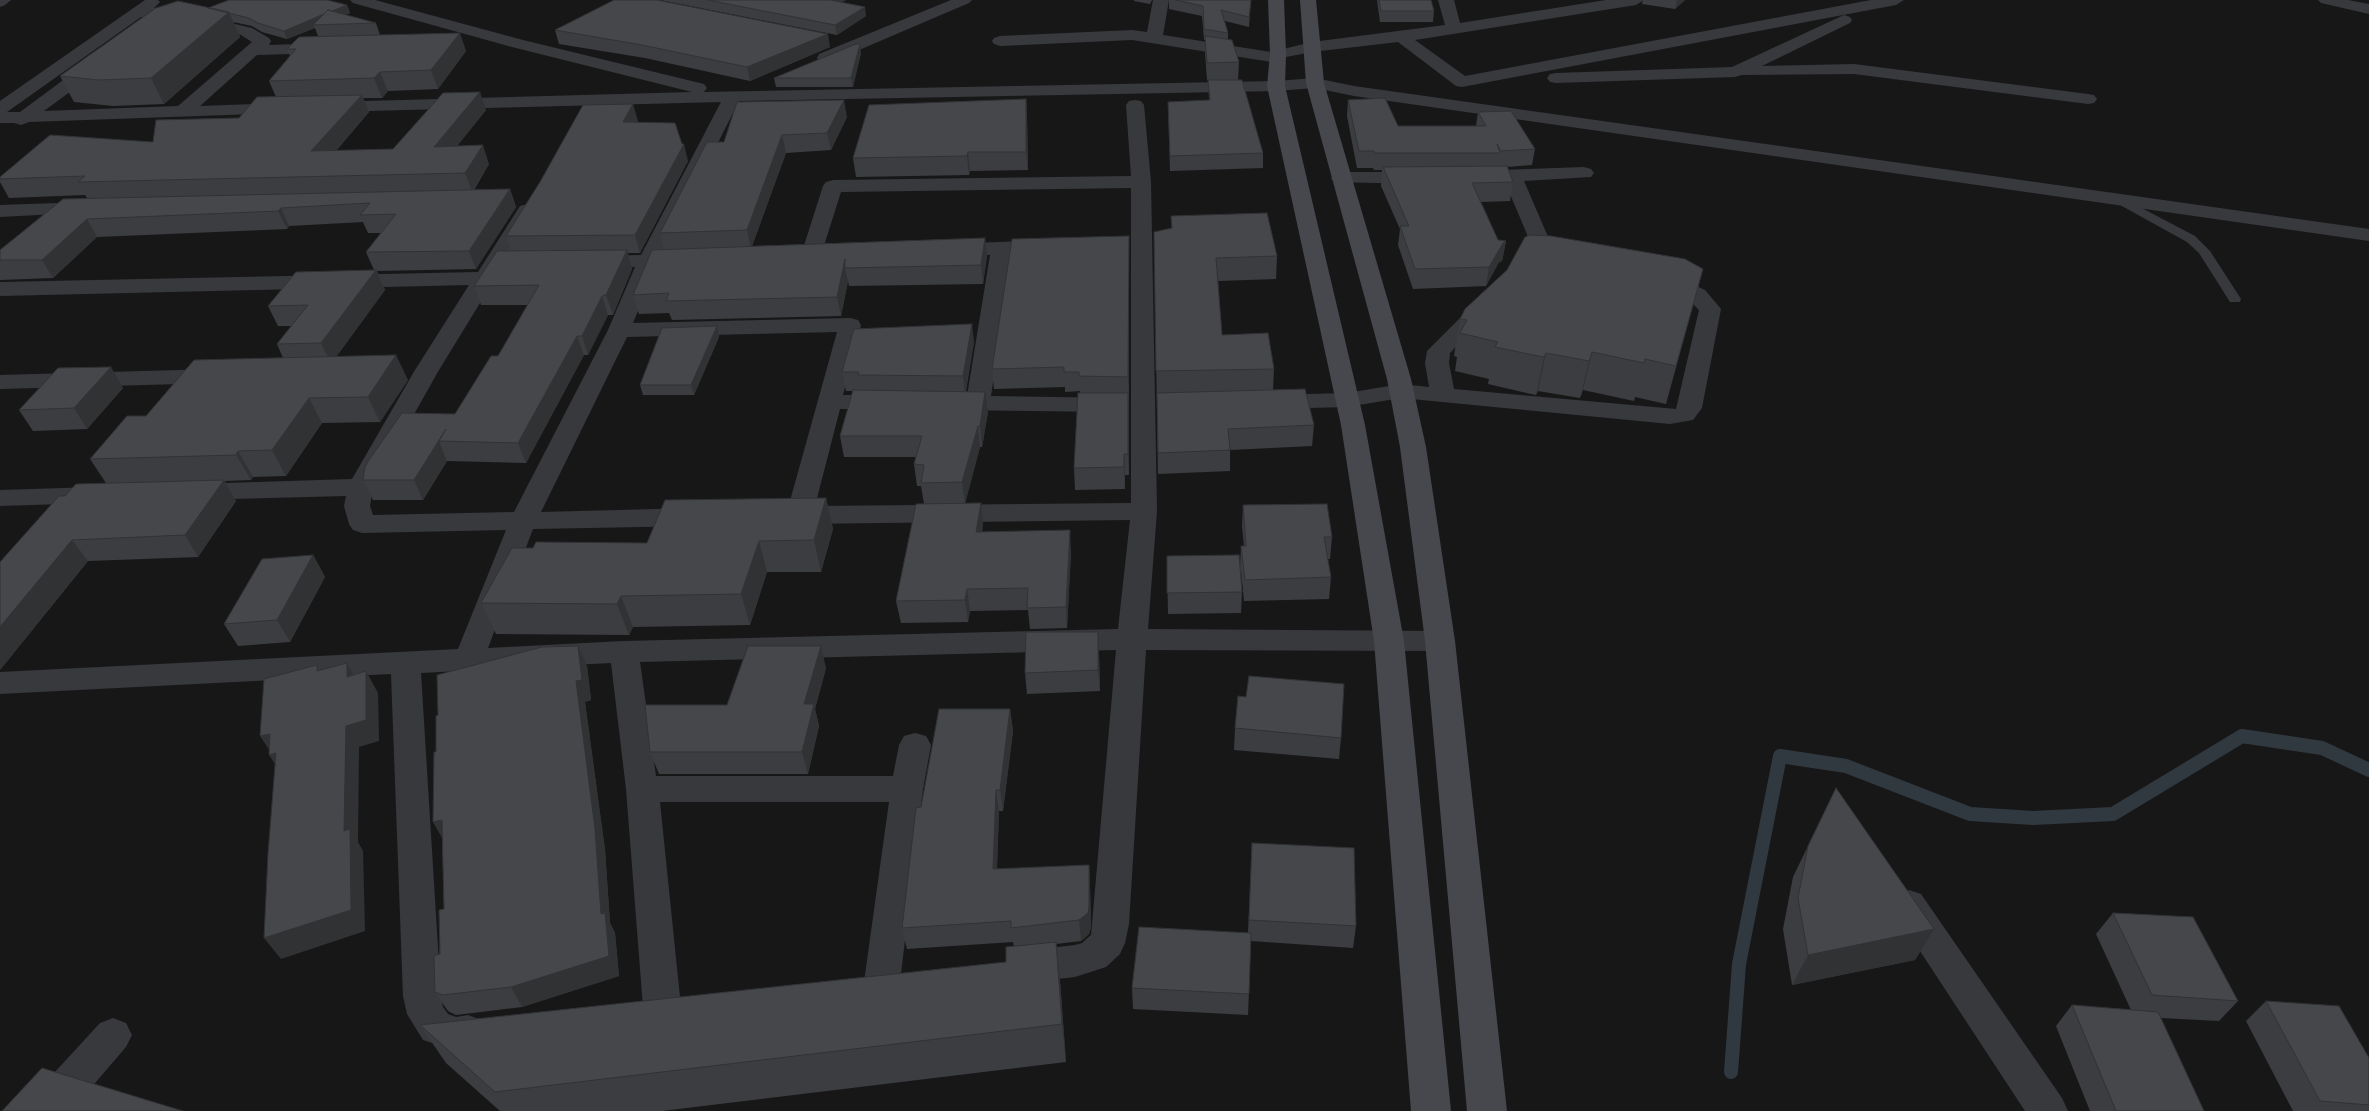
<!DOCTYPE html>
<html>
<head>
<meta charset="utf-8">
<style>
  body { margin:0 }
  canvas { display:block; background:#171718 }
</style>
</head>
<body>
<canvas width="2369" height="1111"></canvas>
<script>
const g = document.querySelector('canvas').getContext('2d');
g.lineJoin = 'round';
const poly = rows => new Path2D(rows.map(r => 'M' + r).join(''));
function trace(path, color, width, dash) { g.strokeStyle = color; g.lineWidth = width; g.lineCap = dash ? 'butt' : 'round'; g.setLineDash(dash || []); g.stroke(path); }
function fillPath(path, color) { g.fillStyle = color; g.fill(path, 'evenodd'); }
trace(poly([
  [1731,1072,1739,964,1780,756,1846,766,1970,814,2033,818,2113,814,2242,736,2322,748,2369,770]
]), '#313940', 14);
fillPath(poly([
  [2115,194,2195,236,2210,251,2241,299,2240,302,2230,302,2199,253,2187,242,2111,200,2109,198,2115,194]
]), '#38393d');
fillPath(poly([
  [0,0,11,0,5,5,0,7,0,0],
  [145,0,158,0,160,2,154,8,167,8,252,28,269,38,271,41,269,45,325,43,331,44,333,48,331,52,325,53,257,55,200,106,283,103,289,104,292,108,289,112,283,113,29,122,21,125,14,123,0,123,0,101,145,0],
  [141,17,167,18,241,35,252,42,178,106,44,111,101,69,103,65,101,61,95,60,89,61,20,112,7,112,141,17],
  [350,0,375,0,523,40,704,84,707,88,704,92,1276,81,1315,78,1354,86,2369,229,2369,241,1354,96,1315,88,1276,91,739,101,662,254,684,254,691,256,695,260,691,264,684,266,656,267,633,323,850,318,858,320,861,325,843,395,888,395,897,397,900,402,897,407,888,409,840,409,815,506,1131,503,1131,188,841,192,821,255,818,259,811,261,804,259,801,255,823,186,826,182,833,180,1131,176,1126,105,1129,101,1135,100,1141,101,1144,105,1151,182,1157,511,1148,629,1440,631,1450,634,1455,641,1450,648,1440,651,1146,650,1129,924,1125,943,1120,954,1106,967,1075,977,1022,983,1009,978,1004,967,1009,956,1022,951,1075,945,1082,943,1091,935,1116,650,640,662,656,776,893,776,899,745,904,736,915,733,926,736,931,745,923,789,900,982,895,994,882,998,869,994,864,982,889,802,660,802,681,1007,675,1019,662,1024,649,1019,643,1007,626,789,611,663,421,673,441,996,443,1007,448,1014,456,1017,468,1015,481,1020,487,1032,481,1044,456,1051,423,1040,407,1014,403,996,391,674,0,694,0,672,458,649,506,530,362,533,353,530,349,524,344,506,346,496,194,500,185,498,181,492,185,486,194,484,352,479,415,370,469,285,0,296,0,282,478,272,520,206,527,204,534,206,537,210,439,370,373,487,370,506,373,515,514,512,608,330,635,267,592,268,585,266,581,262,585,258,592,256,641,255,721,102,329,112,323,111,320,107,323,103,329,102,692,92,512,47,353,3,350,0],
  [837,332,788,508,784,509,780,515,784,521,799,524,1130,520,1118,629,624,641,488,648,533,529,695,526,704,523,708,517,704,511,695,508,541,512,627,337,837,332],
  [951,0,972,0,969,3,831,62,819,62,817,58,819,54,951,0],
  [1153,0,1169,0,1163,35,1271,52,1312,42,1445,25,1438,0,1454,0,1460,23,1606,0,1644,0,1636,5,1415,40,1465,76,1871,0,1904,0,1896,5,1462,87,1456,86,1398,42,1312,52,1286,57,1284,62,1278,63,1132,40,1000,46,994,44,992,41,994,38,1000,36,1132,30,1147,32,1153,0],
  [2318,0,2348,0,2369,4,2369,14,2321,3,2318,0],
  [1844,15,1850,17,1852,20,1850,23,1762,66,1854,64,2088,94,2094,95,2097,99,2094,103,2088,104,1854,74,1742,75,1735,77,1556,83,1550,82,1547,78,1550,74,1556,73,1732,67,1844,15],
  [1584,167,1591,169,1594,173,1591,177,1524,181,1549,239,1546,243,1539,245,1532,243,1529,239,1505,182,1473,183,1466,181,1463,177,1466,173,1473,171,1584,167],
  [1341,172,1420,172,1427,174,1430,178,1427,182,1420,184,1334,182,1331,178,1334,174,1341,172],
  [88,202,95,204,98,208,95,212,0,217,0,205,88,202],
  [1047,240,1054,242,1057,246,1054,250,1012,254,991,396,1115,398,1124,400,1127,405,1124,410,1115,412,951,410,942,408,939,403,942,398,967,396,990,255,950,256,943,254,940,250,943,246,950,244,1047,240],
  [1661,278,1690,283,1705,290,1721,309,1702,408,1693,420,1670,424,1401,398,1347,407,1270,409,1261,407,1258,402,1261,397,1270,395,1347,393,1401,384,1429,387,1425,363,1427,351,1477,301,1485,299,1493,301,1496,306,1450,353,1449,363,1454,389,1676,409,1699,310,1689,300,1676,293,1653,289,1650,284,1653,279,1661,278],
  [216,369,224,371,228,376,224,381,216,383,0,389,0,375,216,369],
  [96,487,105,489,109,495,105,501,96,503,0,506,0,490,96,487],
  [1909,890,1921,894,2062,1098,2068,1111,2025,1111,1897,916,1891,905,1897,894,1909,890],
  [113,1018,126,1023,132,1035,126,1047,71,1111,25,1111,31,1098,100,1023,113,1018]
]), '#38393d');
fillPath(poly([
  [1268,0,1284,0,1286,54,1285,86,1365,425,1404,641,1451,1111,1411,1111,1374,641,1341,425,1267,86,1270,54,1268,0],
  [1300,0,1316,0,1324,83,1411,379,1426,447,1455,641,1507,1111,1467,1111,1425,641,1400,447,1387,379,1306,83,1300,0]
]), '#46484d');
fillPath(poly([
  [660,0,846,0,841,2,866,16,837,35],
  [1134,0,1152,0,1150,4,1134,1],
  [1169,0,1251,0,1249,27,1225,21,1228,33,1228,40,1239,62,1238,80,1263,153,1263,168,1170,171,1168,102,1209,100,1208,80,1207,80,1205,53,1205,40,1204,40,1202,16,1169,9],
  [1377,0,1431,0,1434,11,1433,22,1380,22],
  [1643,0,1685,0,1675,9,1642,4],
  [347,5,350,13,346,15,376,23,380,35,466,51,438,89,388,91,382,98,363,98,369,112,336,151,393,149,486,110,457,146,489,164,474,190,510,189,516,207,476,269,377,271,385,290,336,357,408,380,380,422,322,423,286,476,253,477,251,480,225,481,236,501,198,557,88,561,0,670,65,496,106,483,90,459,146,416,283,358,277,344,292,326,278,326,268,306,374,270,366,252,381,233,368,233,363,222,289,226,287,229,97,237,53,278,0,280,0,250,87,198,85,195,9,198,0,182,0,177,153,142,239,118,276,97,269,81,290,56,287,49,318,36,315,28,287,39,262,32,252,26,233,22,240,37,164,104,113,106,74,102,60,76,208,8],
  [555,30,830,47,750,81,645,58,559,44],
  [861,53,853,87,776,87,774,78],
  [1026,99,1027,117,1028,170,970,171,969,175,856,177,853,158],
  [1348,100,1398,126,1476,126,1478,112,1535,149,1532,165,1507,167,1513,182,1510,201,1481,202,1498,240,1506,241,1502,261,1499,262,1486,286,1413,289,1398,245,1400,229,1381,186,1382,170,1374,170,1373,168,1357,168,1347,116],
  [847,117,831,150,786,153,752,246,985,238,987,256,983,284,849,286,848,281,841,316,672,320,669,313,639,314,633,295,664,250,660,233,724,142],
  [638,121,637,122,688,161,640,253,627,253,632,269,613,315,608,315,588,355,584,355,526,463,447,461,423,500,373,500,363,480,455,414,498,356,528,305,481,305,474,286,511,251,506,236],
  [1154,232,1277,256,1276,279,1218,281,1222,335,1274,369,1273,390,1314,425,1312,446,1230,450,1230,471,1158,474],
  [1129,254,1129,475,1125,475,1125,489,1075,490,1074,468,1080,391,1065,392,1065,387,994,389,992,369],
  [1703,269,1666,404,1635,397,1634,401,1583,390,1580,398,1538,391,1536,395,1531,394,1488,384,1489,379,1455,371,1457,357,1454,356,1460,319],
  [717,326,719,337,694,395,643,395,640,385],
  [974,342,966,391,988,412,982,447,980,447,965,503,983,524,982,532,1071,552,1067,628,1030,629,1028,610,970,611,968,622,901,623,896,601,924,504,921,486,917,486,914,464,916,457,844,457,840,436,853,391,846,391,842,372],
  [123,388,87,429,33,431,19,410],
  [826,498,833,529,821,572,767,572,750,625,633,627,629,635,496,634,481,603,533,548,647,543],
  [1243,505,1332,537,1330,559,1327,559,1331,577,1329,599,1244,601,1241,570,1242,592,1241,613,1168,614,1167,556,1240,567,1241,546,1244,546,1242,526],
  [313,555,325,577,290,642,238,646,224,624],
  [1099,653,1100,691,1027,694,1025,673],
  [587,666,591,700,585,702,605,850,610,923,615,933,619,976,522,1007,456,1015,448,1011,435,992,444,909,442,838,436,752],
  [826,668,815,709,819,726,808,774,659,774,650,752,727,705],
  [1010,709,1013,731,1003,811,999,811,997,869,1089,865,1090,887,1091,927,1089,934,1081,941,1056,944,1060,981,1066,1062,662,1111,500,1111,446,1063,420,1025,1006,962,1014,947,1013,942,907,949,902,928,921,807],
  [1235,728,1341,738,1339,759,1234,750],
  [1836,788,1934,929,1915,960,1792,985,1783,929,1793,877],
  [1252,843,1356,926,1353,948,1251,941,1248,1015,1133,1009,1132,988,1248,933],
  [2113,913,2238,1001,2219,1021,2161,1018,2204,1111,2090,1111,2056,1026,2072,1005,2131,1010,2096,934],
  [2266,1001,2369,1058,2369,1111,2293,1111,2246,1021]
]), '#3c3d40');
fillPath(poly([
  [827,0,846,0,828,9],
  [1677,0,1685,0,1675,9],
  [347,5,350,13,323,25,313,25,315,28,287,39,284,31],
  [865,7,866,16,837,35,835,25],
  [229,12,240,37,164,104,151,78],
  [460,33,466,51,438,89,431,70],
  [828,34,830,47,750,81,747,67],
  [860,44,861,53,853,87,851,78],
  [380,72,388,91,382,98,374,78],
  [480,92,486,110,441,166,434,147],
  [362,95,369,112,319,170,311,151],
  [1026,99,1027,117,1028,170,1026,152],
  [844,100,847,117,831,150,827,133],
  [633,104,638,121,628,138,623,122],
  [782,135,786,153,751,249,747,230],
  [684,144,688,161,640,253,635,235],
  [483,145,489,164,472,191,465,173],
  [968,152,970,171,969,175,967,156],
  [510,189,516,207,476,269,469,251],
  [281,208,289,226,287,229,278,211],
  [87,219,97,237,53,278,42,260],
  [1129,236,1129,396,1128,377],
  [985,238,987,256,983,284,981,265],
  [1506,241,1502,261,1499,262,1486,286,1489,267,1503,243],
  [627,250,632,269,613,315,606,295],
  [845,259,845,268,848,281,841,316,837,297],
  [376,270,385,290,331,364,321,343],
  [602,296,608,315,588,355,582,336],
  [972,324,974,342,965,394,963,376],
  [717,326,719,337,694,395,691,385],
  [577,336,584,355,526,463,518,443],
  [1592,352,1583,390,1580,398,1589,361],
  [1546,353,1538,391,1536,395,1544,357],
  [396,355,408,380,380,422,368,397],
  [111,367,123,388,87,429,74,408],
  [985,392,988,412,982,447,980,426],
  [1128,393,1129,414,1129,475,1128,454],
  [309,398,322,423,286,476,272,450],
  [978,426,980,447,965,504,962,482],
  [439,441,447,461,423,500,414,480],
  [238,451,253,477,251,480,236,455],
  [1124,454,1125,475,1125,489,1124,467],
  [224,480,236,501,198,557,185,535],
  [826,498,833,529,821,572,814,540],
  [981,503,983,524,979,553,976,532],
  [1070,530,1071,552,1067,628,1066,607],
  [72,540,88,561,0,670,0,627],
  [759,541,767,572,750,625,741,594],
  [313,555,325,577,290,642,277,620],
  [967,589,970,611,968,622,965,600],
  [621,596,633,627,629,635,617,604],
  [1098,632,1099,653,1100,691,1098,670],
  [578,646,587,666,591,700,585,702,605,850,610,923,615,933,619,976,522,1007,511,987,601,914,576,681],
  [821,646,826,668,815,709,819,726,808,774,802,752,804,704],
  [347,663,359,685,347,677],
  [366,671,378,693,379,741,359,747,358,842,363,851,365,931,281,959,264,938,344,831,346,726],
  [1010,709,1013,731,1003,811,1000,790],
  [270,734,283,776,269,755,272,754,260,736],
  [996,790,999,811,996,890,993,869],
  [442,820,445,843,433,822],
  [1089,865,1090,887,1091,927,1089,934,1081,941,1079,920],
  [1934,929,1915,960,1792,985,1808,955],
  [1056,942,1060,981,1066,1062,1062,1024]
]), '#313234');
const building = poly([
  [229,0,327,0,347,5,332,11,328,10,324,14,284,31,258,23,249,18,208,8,229,0],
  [614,0,657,0,828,34,747,67,642,45,555,30,614,0],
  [708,0,830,0,865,7,835,25,708,0],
  [1176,0,1251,0,1249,17,1221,10,1228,33,1204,29,1203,6,1176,0],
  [1379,0,1431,0,1434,11,1381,11,1379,0],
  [178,1,229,12,151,78,99,80,60,76,156,8,178,1],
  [328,10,376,23,313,25,328,10],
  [460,33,431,70,380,72,374,78,269,81,296,49,287,49,299,37,460,33],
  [1205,36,1232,40,1239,62,1207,63,1205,36],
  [856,44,860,44,851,78,774,78,856,44],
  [1208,80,1242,80,1263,153,1170,156,1168,102,1210,100,1208,80],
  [480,92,434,147,483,145,465,173,78,182,85,176,0,179,0,177,50,135,153,142,156,120,239,118,257,97,362,95,311,151,393,149,443,93,480,92],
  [1385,98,1398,126,1486,126,1478,112,1511,111,1535,149,1501,151,1497,144,1500,153,1375,153,1374,151,1359,151,1348,100,1385,98],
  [1026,99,1026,152,968,152,967,156,853,158,869,105,1026,99],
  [844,100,827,133,782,135,747,230,660,233,707,142,724,142,737,102,844,100],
  [633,104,623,122,675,123,682,144,684,144,635,235,506,236,540,182,583,105,633,104],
  [1507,166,1513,182,1472,183,1498,240,1506,241,1503,243,1489,267,1415,269,1400,226,1409,226,1383,167,1507,166],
  [510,189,469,251,366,252,396,214,360,215,370,203,281,208,278,211,87,219,42,260,0,260,0,250,63,199,510,189],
  [1267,213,1277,256,1216,258,1222,335,1268,333,1274,369,1156,371,1154,232,1172,228,1171,216,1267,213],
  [1530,235,1551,236,1685,259,1703,269,1676,366,1645,359,1644,363,1592,352,1589,361,1546,353,1544,357,1538,356,1495,347,1498,342,1460,333,1467,320,1460,319,1465,309,1507,270,1525,237,1530,235],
  [1129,236,1128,377,1079,376,1079,372,1064,372,1064,367,992,369,1012,239,1129,236],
  [985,238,981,265,845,268,845,259,837,297,666,301,669,293,633,295,652,250,985,238],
  [627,250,606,295,602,296,582,336,577,336,518,443,439,441,446,429,414,480,363,480,365,467,369,460,402,413,455,414,491,356,498,356,539,285,474,286,497,251,627,250],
  [376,270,321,343,277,344,308,305,268,306,296,272,376,270],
  [972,324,963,376,858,375,859,372,842,372,854,329,972,324],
  [717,326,691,385,640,385,662,328,717,326],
  [396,355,368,397,309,398,272,450,238,451,236,455,90,459,127,416,146,416,194,360,396,355],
  [111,367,74,408,19,410,58,368,111,367],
  [1305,389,1314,425,1228,429,1230,450,1158,453,1157,393,1305,389],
  [853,390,985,392,980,426,978,426,962,482,921,483,924,465,914,464,922,436,840,436,853,390],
  [1078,393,1128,393,1128,454,1124,454,1124,467,1074,468,1078,393],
  [224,480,185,535,72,540,0,627,0,562,59,496,65,496,76,484,224,480],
  [826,498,814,540,759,541,741,594,621,596,617,604,481,603,512,548,533,548,536,542,647,543,665,500,826,498],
  [981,503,976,532,1070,530,1066,607,1027,608,1028,588,967,589,965,600,896,601,916,504,981,503],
  [1327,504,1332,537,1324,537,1331,577,1245,580,1241,546,1246,546,1243,505,1327,504],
  [313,555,277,620,224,624,262,559,313,555],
  [1239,555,1242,592,1167,593,1167,556,1239,555],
  [1026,632,1098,632,1098,670,1025,673,1026,632],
  [578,646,582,680,576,681,595,829,601,914,605,913,609,956,511,987,443,995,435,992,434,956,440,954,439,910,444,909,442,820,433,822,434,752,436,752,436,716,438,715,437,675,542,647,578,646],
  [748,646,821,646,804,704,814,704,802,752,650,752,645,705,727,705,748,646],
  [347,663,347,677,366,671,366,720,346,726,344,831,350,829,351,910,264,938,268,854,276,753,269,755,270,734,260,736,264,679,317,665,317,671,347,663],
  [1249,676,1344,684,1341,738,1235,728,1238,696,1246,697,1249,676],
  [939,709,1010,709,1000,790,996,790,993,869,1089,865,1089,906,1088,913,1079,920,1011,928,1011,921,902,928,916,808,921,807,939,709],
  [1836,788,1934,929,1808,955,1798,898,1808,846,1836,788],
  [1252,843,1354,848,1356,926,1249,920,1252,843],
  [2113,913,2193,917,2238,1001,2152,995,2113,913],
  [1139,927,1251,933,1249,994,1132,988,1139,927],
  [1056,942,1062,1024,495,1092,420,1025,1006,962,1006,947,1056,942],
  [2266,1001,2339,1006,2369,1058,2369,1105,2320,1101,2266,1001],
  [2072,1005,2158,1012,2204,1111,2116,1111,2072,1005],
  [42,1068,183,1111,2,1111,42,1068]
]);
fillPath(building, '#46474b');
trace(building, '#313234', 1);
</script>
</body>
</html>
